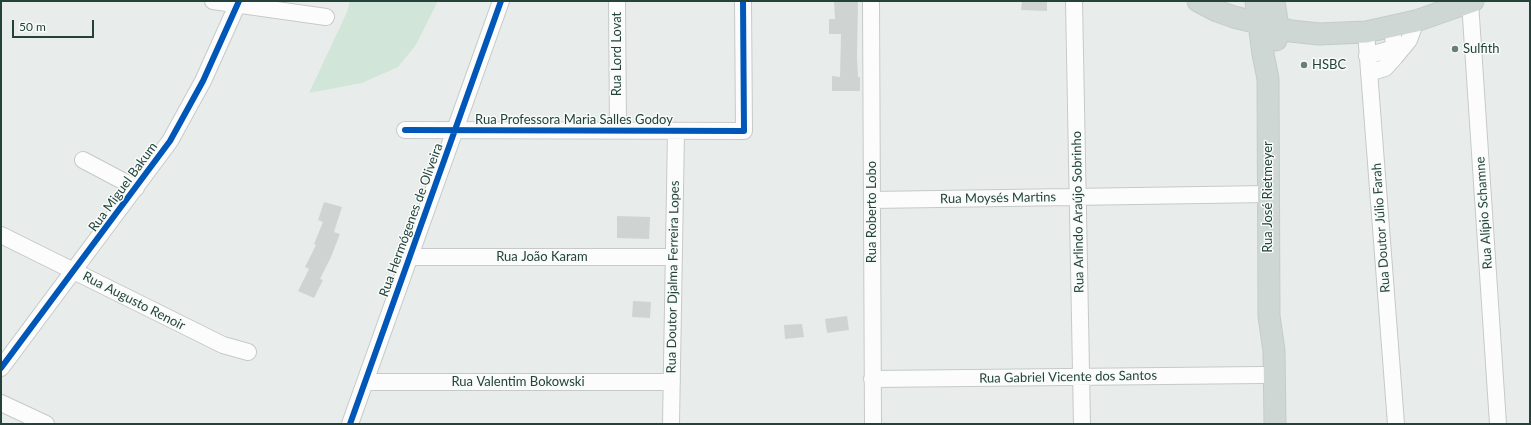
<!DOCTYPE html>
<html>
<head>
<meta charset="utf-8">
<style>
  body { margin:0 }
  #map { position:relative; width:1531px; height:425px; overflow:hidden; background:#e8edeb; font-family:Lato,sans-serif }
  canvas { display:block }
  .frame { position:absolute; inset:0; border:2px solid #24423a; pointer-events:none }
  .scale { position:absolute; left:12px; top:20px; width:82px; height:18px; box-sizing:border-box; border:2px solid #24423a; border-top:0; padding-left:5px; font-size:12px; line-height:14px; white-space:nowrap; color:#24423a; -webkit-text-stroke:3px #f7fbf9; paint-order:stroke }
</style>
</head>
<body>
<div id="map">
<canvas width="1531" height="425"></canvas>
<div class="frame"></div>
<div class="scale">50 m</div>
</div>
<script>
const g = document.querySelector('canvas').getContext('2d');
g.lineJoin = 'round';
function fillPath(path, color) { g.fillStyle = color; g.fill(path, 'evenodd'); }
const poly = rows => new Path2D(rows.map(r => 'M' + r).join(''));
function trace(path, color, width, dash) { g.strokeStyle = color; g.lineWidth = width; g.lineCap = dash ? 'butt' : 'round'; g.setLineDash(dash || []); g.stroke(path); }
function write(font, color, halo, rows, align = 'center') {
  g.font = font + ' Lato,sans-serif'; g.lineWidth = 3; g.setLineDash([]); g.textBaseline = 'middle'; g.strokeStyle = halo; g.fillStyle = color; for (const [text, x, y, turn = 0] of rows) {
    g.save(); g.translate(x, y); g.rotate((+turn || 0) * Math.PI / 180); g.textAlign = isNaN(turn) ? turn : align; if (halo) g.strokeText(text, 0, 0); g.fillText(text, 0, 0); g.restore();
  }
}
fillPath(poly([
  [350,1,438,1,416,45,398,67,362,83,309,93,347,12]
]), '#d1e6d8');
fillPath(poly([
  [834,1,858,1,857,57,858,77,860,77,860,91,832,91,832,76,840,77,841,34,829,34,829,19,835,19],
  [1022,1,1047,1,1047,11,1021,10],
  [324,202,342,207,334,232,340,234,331,257,320,279,323,280,314,298,298,291,309,269,305,267,316,245,314,244,323,222,318,220],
  [617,216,650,217,649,239,617,238],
  [633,301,651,302,650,318,632,317],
  [847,316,849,330,827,333,825,319],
  [802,324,804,337,785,339,784,325]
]), '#cfd4d2');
const minor = poly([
  [213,1,326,17],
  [617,1,618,130],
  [871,1,873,424],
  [1074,1,1082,424],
  [1470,2,1498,424],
  [1366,32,1396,424],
  [1367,56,1394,48],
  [1395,57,1409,40,1416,21],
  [1369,73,1385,68,1395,57,1392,26],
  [405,130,744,131,743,1],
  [83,160,136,188],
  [872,200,1268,194],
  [1,235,223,345,248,352],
  [410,257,674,257],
  [1,368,170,141,203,81,239,1],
  [872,379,1263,375],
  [365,382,672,382],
  [1,403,46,424],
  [350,424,501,1],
  [671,424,676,131]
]);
const major = poly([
  [1198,1,1217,11,1234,17,1291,31,1319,34,1366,32,1416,21,1473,1],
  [1256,1,1263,54,1268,79,1269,316,1274,351,1275,424],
  [1274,1,1278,28,1276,40]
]);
trace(minor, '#c5cac8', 18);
trace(major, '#c3ccc9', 23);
trace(minor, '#fcfcfc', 16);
trace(major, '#cfd7d5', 21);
trace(poly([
  [405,130,744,131,743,1],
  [1,368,170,141,203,81,239,1],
  [350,424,501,1]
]), '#0057b8', 6);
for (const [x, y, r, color] of [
  [1455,49,4,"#697e78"],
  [1304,65,4,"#697e78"]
]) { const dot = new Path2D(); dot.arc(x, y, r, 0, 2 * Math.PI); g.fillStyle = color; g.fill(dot); trace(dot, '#f7fbf9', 1.5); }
write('13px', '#24423a', '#f7fbf9', [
  ["Sulfith",1463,49],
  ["HSBC",1312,65]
], 'left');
write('13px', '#24423a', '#f7fbf9', [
  ["Rua Lord Lovat",617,54,-90],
  ["Rua Professora Maria Salles Godoy",574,120],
  ["Rua Miguel Bakum",123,187,-54],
  ["Rua José Rietmeyer",1268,197,-90],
  ["Rua Moysés Martins",998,198,-1],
  ["Rua Roberto Lobo",872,212,-90],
  ["Rua Arlindo Araújo Sobrinho",1078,212,-91],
  ["Rua Alípio Schamne",1484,213,-94],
  ["Rua Hermógenes de Oliveira",411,220,-70],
  ["Rua Doutor Júlio Farah",1381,228,-94],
  ["Rua João Karam",542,257],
  ["Rua Doutor Djalma Ferreira Lopes",673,277,-89],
  ["Rua Augusto Renoir",134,301,27],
  ["Rua Gabriel Vicente dos Santos",1068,377,-1],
  ["Rua Valentim Bokowski",518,382]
]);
</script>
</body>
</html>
